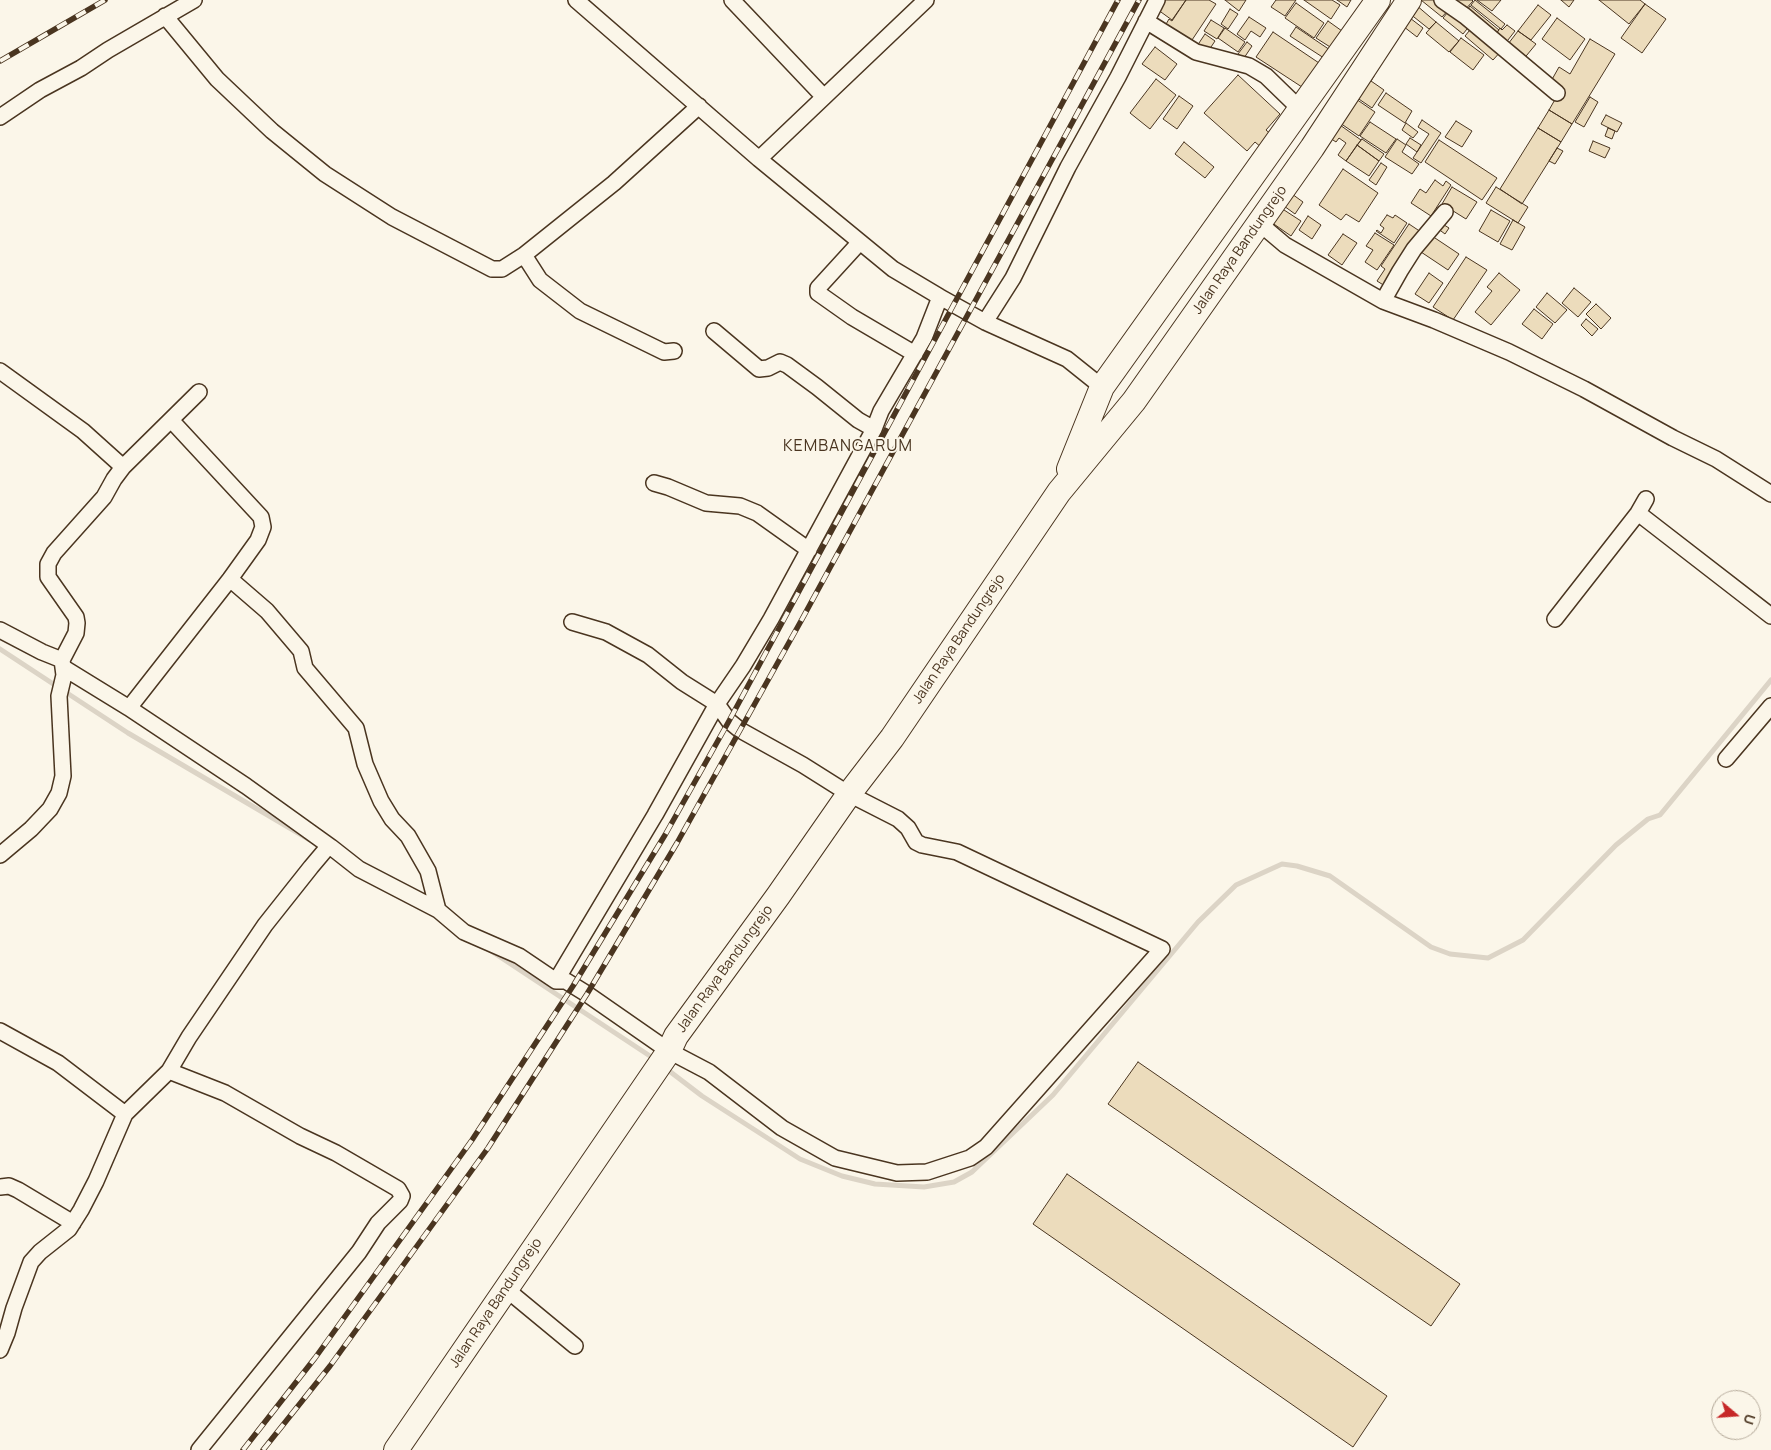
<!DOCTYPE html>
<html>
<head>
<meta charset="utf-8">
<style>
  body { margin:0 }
  #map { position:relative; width:1771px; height:1450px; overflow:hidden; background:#fbf6e9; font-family:Manrope,sans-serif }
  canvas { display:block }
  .north { position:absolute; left:1711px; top:1390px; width:50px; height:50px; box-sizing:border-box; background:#fbf6e9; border:1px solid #b4a999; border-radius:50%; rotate:108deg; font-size:14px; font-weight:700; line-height:20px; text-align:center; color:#4a3520 }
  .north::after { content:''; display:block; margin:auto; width:18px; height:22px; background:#c62828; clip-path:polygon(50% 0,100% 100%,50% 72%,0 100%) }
</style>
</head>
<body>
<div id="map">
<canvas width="1771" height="1450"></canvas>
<div class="north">U</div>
</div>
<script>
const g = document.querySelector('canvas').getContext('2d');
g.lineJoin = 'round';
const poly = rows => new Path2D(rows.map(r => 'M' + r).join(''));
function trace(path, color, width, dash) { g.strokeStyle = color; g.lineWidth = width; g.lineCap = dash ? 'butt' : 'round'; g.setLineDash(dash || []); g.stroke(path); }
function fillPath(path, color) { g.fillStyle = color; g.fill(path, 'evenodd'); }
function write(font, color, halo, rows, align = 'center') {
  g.font = font + ' Manrope,sans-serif'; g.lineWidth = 4; g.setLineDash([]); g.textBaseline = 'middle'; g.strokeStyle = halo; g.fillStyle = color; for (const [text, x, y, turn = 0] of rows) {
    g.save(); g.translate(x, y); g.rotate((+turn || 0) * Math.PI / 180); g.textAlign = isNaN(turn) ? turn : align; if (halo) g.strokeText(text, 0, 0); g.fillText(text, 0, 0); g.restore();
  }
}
trace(poly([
  [0,649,128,733,310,840],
  [488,949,656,1060],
  [664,1067,702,1096,800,1159,842,1176,875,1184,924,1187,954,1182,972,1172,1053,1095,1198,922,1236,885,1282,864,1297,866,1330,876,1431,947,1450,954,1488,958,1523,940,1616,845,1648,819,1660,815,1771,680]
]), '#dcd4c6', 5);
const building = poly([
  [1159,0,1186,0,1172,20,1154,7,1159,0],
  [1186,0,1209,0,1216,4,1190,43,1165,26,1169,19,1172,21,1186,0],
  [1225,0,1246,0,1239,11,1225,0],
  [1276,0,1296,0,1285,16,1271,7,1276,0],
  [1304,0,1332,0,1340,5,1331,19,1304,0],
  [1337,0,1351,0,1347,7,1337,0],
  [1421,0,1440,0,1451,7,1442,17,1421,0],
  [1446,0,1472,0,1473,1,1462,13,1446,0],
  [1475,0,1505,24,1501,29,1471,5,1475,0],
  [1477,0,1501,0,1492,11,1477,0],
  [1561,0,1574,0,1569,7,1561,0],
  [1599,0,1640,0,1645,4,1629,24,1599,0],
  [1296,3,1324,23,1314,38,1285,18,1296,3],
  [1645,4,1666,19,1642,53,1621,38,1645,4],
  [1416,5,1436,22,1429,29,1409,13,1416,5],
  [1538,5,1551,15,1531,40,1518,31,1538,5],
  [1470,6,1499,30,1493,37,1464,14,1470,6],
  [1452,7,1471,24,1463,34,1443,18,1452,7],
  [1230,9,1238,14,1228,29,1221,24,1230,9],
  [1406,15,1423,28,1417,37,1399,23,1406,15],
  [1249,17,1266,28,1260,37,1251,31,1245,40,1237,34,1249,17],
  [1557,18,1585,39,1570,60,1542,39,1557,18],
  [1211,20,1224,28,1217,39,1204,31,1211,20],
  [1328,21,1349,36,1338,52,1316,38,1328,21],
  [1436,22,1459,41,1449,52,1426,33,1436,22],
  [1474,25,1502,50,1493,60,1465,36,1474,25],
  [1507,25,1515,31,1504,45,1494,37,1500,28,1502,30,1507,25],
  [1296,27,1333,52,1327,60,1290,36,1296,27],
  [1225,28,1245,42,1238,52,1218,38,1225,28],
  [1518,31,1536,44,1522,61,1505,48,1518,31],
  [1273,32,1322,65,1305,89,1256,57,1273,32],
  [1205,34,1215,41,1207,53,1197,46,1205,34],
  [1461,38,1484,55,1473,70,1450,52,1461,38],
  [1590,39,1615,54,1572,124,1549,110,1561,89,1550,83,1559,67,1570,74,1590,39],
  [1247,42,1252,46,1244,58,1238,54,1247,42],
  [1155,47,1177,64,1165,80,1142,64,1155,47],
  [1368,72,1374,76,1371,81,1384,90,1372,108,1353,95,1368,72],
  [1238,75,1280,114,1266,130,1273,136,1262,148,1255,142,1247,151,1204,113,1238,75],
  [1156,79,1176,95,1150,129,1130,113,1156,79],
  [1386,93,1412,111,1405,123,1378,105,1386,93],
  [1179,96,1193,106,1177,129,1163,119,1179,96],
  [1590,97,1598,102,1584,127,1575,122,1590,97],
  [1356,99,1375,112,1359,136,1340,123,1356,99],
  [1549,110,1572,124,1561,142,1538,128,1549,110],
  [1606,115,1622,123,1617,132,1601,124,1606,115],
  [1422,120,1441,133,1421,163,1413,158,1429,134,1418,127,1422,120],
  [1456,121,1472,131,1462,147,1445,137,1456,121],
  [1370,122,1396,139,1386,153,1360,136,1370,122],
  [1406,123,1418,132,1413,138,1402,130,1406,123],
  [1340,125,1361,140,1346,161,1338,155,1346,143,1339,138,1336,142,1330,138,1340,125],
  [1538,128,1561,142,1522,204,1500,189,1538,128],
  [1608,128,1615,131,1612,139,1605,136,1608,128],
  [1410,138,1421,145,1417,152,1406,144,1410,138],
  [1362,139,1384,154,1379,161,1357,145,1362,139],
  [1397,139,1406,145,1402,152,1419,164,1412,174,1385,157,1397,139],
  [1439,140,1497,178,1482,200,1425,162,1439,140],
  [1593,141,1610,148,1605,158,1589,151,1593,141],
  [1184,142,1214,167,1205,178,1175,154,1184,142],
  [1357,145,1379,161,1369,176,1346,161,1357,145],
  [1557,148,1563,151,1555,164,1549,161,1557,148],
  [1381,163,1387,167,1376,185,1369,180,1381,163],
  [1343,169,1378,193,1359,222,1346,214,1341,220,1319,205,1343,169],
  [1435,180,1443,186,1446,181,1451,185,1431,216,1411,203,1420,189,1426,193,1435,180],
  [1452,187,1477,202,1466,219,1442,204,1452,187],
  [1496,187,1528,207,1518,223,1486,203,1496,187],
  [1292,194,1303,202,1295,214,1284,206,1292,194],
  [1281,208,1301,221,1291,236,1271,222,1281,208],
  [1491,210,1510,221,1498,242,1479,231,1491,210],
  [1387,215,1393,218,1395,215,1407,223,1394,243,1376,231,1377,230,1381,233,1384,228,1380,225,1387,215],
  [1308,216,1321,225,1312,239,1299,230,1308,216],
  [1513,220,1525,227,1512,250,1500,244,1513,220],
  [1441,223,1449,228,1445,234,1437,228,1441,223],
  [1409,224,1421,232,1385,286,1377,281,1385,269,1381,266,1409,224],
  [1375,233,1394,245,1377,270,1365,262,1373,250,1366,246,1375,233],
  [1343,234,1357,243,1342,265,1328,255,1343,234],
  [1432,236,1459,254,1448,270,1421,252,1432,236],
  [1466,257,1487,270,1453,320,1433,307,1466,257],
  [1429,273,1443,283,1429,303,1415,294,1429,273],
  [1499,273,1520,290,1491,325,1475,312,1492,291,1487,287,1499,273],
  [1574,288,1591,302,1578,317,1562,303,1574,288],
  [1547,293,1567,310,1555,323,1536,307,1547,293],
  [1596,304,1611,318,1601,329,1586,314,1596,304],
  [1534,309,1553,324,1542,339,1522,324,1534,309],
  [1586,319,1598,329,1592,336,1581,325,1586,319],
  [1138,1062,1460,1284,1431,1326,1108,1104,1138,1062],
  [1067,1174,1387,1396,1353,1447,1033,1224,1067,1174]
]);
fillPath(building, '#ecdcbc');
trace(building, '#4a3520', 1);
const street = poly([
  [576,0,759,159,893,269,940,297,985,322,1067,359,1102,387],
  [732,0,824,97],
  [1442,0,1465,16,1557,93],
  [165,16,217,79,272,131,325,174,392,217,492,269,502,269,524,255,614,183,699,106],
  [1146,21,1196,52,1249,66,1266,76,1300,109],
  [0,117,40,90,81,68,108,50,194,0],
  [759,159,926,0],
  [1259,223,1285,245,1383,301,1434,320,1509,352,1584,389,1673,438,1716,459,1771,494],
  [860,242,818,288,818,293,852,317,915,354],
  [524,255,540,280,580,311,664,352,674,351],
  [1383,301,1400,271,1414,249,1445,212],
  [985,322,1013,278,1068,167,1118,77,1157,0],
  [714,331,759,369,768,368,780,362,787,365,817,387,858,420,874,429,881,411,924,338,940,297],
  [0,371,83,431,123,467,114,479,104,497,54,553,48,564,48,577,76,617,77,623,76,633,62,660,64,675,59,696,63,776,59,793,50,809,31,829,0,855],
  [123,467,199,392],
  [654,483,668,487,706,503,740,506,757,513,809,550],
  [1638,513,1771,616],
  [230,579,267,611,301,651,305,668,356,728,365,764,381,801,392,819,408,836,428,871,438,910],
  [1555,619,1638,513,1646,499],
  [0,630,42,652,62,660],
  [64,668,129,708,246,786,331,847,359,869,438,910,464,932,519,956,556,981,566,981,587,994,669,1051,709,1072,782,1128,835,1158,897,1173,927,1172,970,1158,986,1147,1162,949,957,852,922,845,916,842,908,828,898,819,849,794,803,765,740,730,729,721,717,704,682,682,648,655,606,632,572,622],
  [129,708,230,579,258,540,263,527,261,517,171,420],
  [1726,759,1771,706],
  [556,981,655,815,717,704,743,666,771,619,874,429],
  [0,1031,58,1063,125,1114],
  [169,1071,225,1093,300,1136,336,1153,398,1189,402,1196,400,1201,378,1223,359,1252,199,1450],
  [0,1187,9,1186,18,1190,73,1223],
  [506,1289,575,1346],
  [0,1350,7,1333,14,1308,31,1262,40,1252,69,1229,81,1210,96,1181,125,1114,169,1071,189,1037,265,925,311,867,327,848,331,847]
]);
const primary = poly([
  [1069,469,1102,387,1378,0],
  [396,1450,669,1051,676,1036,778,896,849,794,892,738,1059,492,1134,401,1312,148,1409,0]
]);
trace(street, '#4a3520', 18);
trace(primary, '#4a3520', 26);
trace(street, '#fbf6e9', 15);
trace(primary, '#fbf6e9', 24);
const rail = poly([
  [0,61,105,0],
  [243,1450,315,1358,472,1140,573,986,665,835,729,721,1118,0],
  [263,1450,330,1366,488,1148,587,994,677,843,801,621,1139,0]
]);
trace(rail, '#4a3520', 5.5);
trace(rail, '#fbf6e9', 4, [11]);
write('14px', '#4a3520', '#fbf6e9', [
  ["Jalan Raya Bandungrejo",1240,250,-55],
  ["Jalan Raya Bandungrejo",959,639,-56],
  ["Jalan Raya Bandungrejo",725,969,-54],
  ["Jalan Raya Bandungrejo",496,1303,-56]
]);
g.letterSpacing = '1px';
write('16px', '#4a3520', '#fbf6e9', [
  ["KEMBANGARUM",848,447]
]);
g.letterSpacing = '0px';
</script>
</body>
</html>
